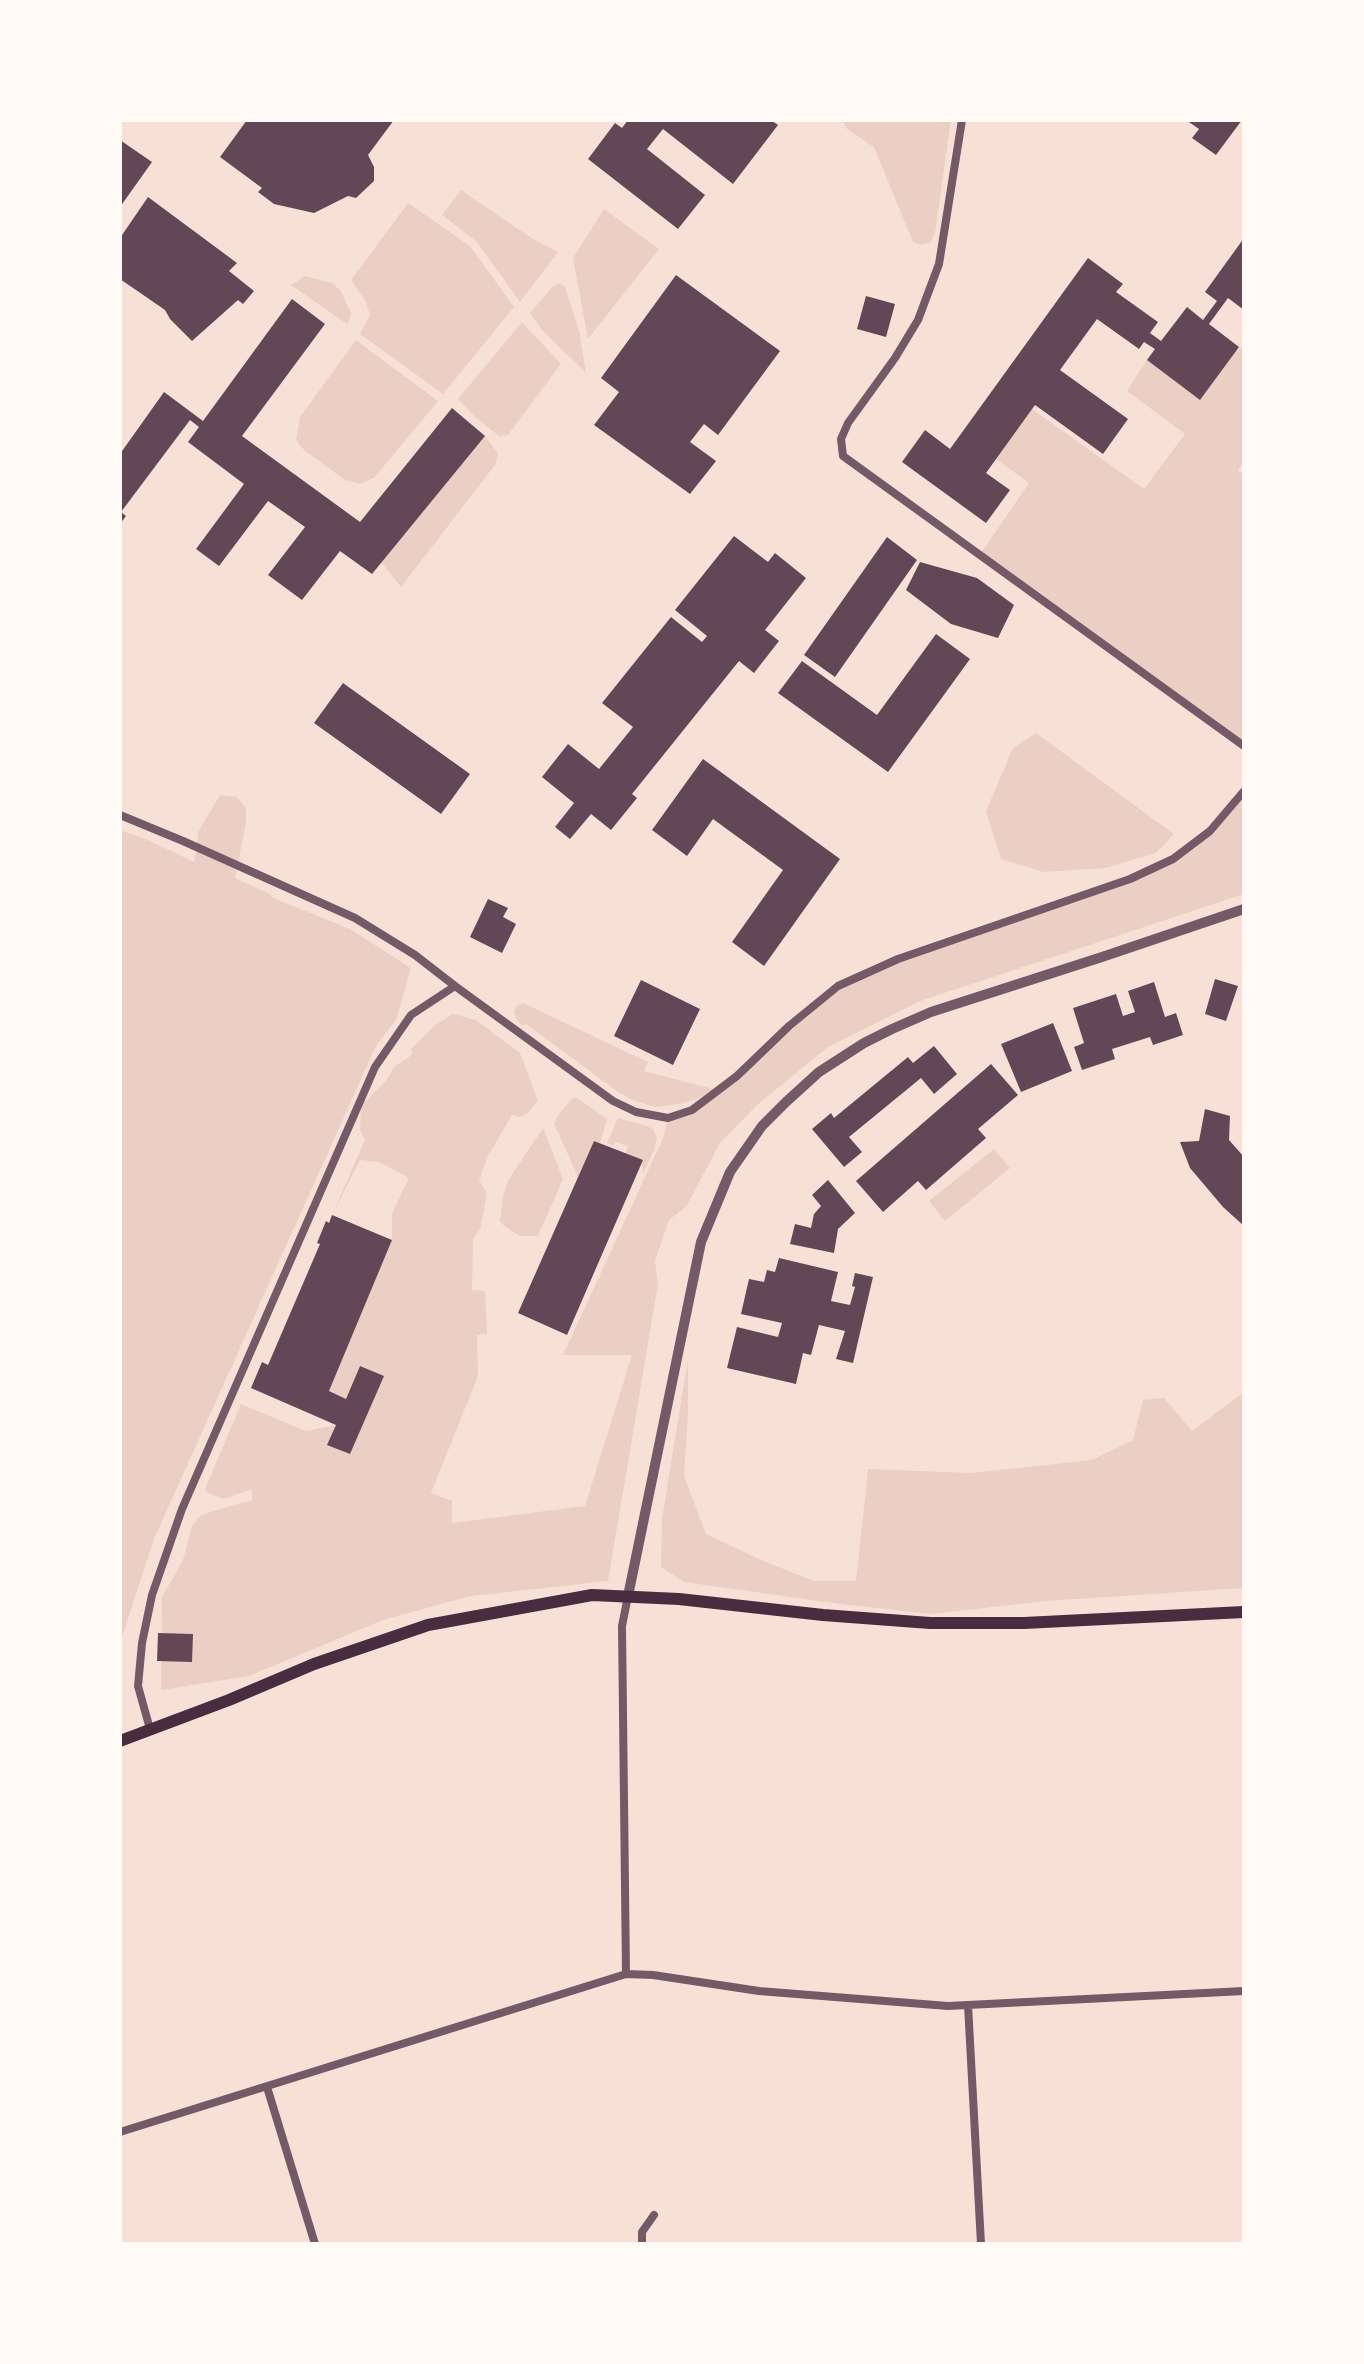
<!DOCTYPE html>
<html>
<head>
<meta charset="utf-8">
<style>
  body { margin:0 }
  #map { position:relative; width:1364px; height:2364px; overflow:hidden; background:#f7e1d7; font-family:Figtree,sans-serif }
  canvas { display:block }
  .frame { position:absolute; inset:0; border:122px solid #fffaf5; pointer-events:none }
</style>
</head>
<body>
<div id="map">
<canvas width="1364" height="2364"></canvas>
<div class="frame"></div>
</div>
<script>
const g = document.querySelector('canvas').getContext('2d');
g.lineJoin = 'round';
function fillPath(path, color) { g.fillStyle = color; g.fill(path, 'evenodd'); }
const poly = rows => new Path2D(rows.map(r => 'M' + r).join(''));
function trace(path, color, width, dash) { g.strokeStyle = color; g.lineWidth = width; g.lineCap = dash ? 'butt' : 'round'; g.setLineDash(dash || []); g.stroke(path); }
fillPath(poly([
  [842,120,951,120,935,233,931,242,919,245,913,242,874,147,847,129],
  [461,190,533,239,558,252,520,302,477,242,442,215],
  [408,203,470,246,514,307,443,394,360,334,370,315,366,302,351,280],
  [604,209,659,249,588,339,573,258],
  [305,276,332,283,340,290,351,313,348,325,291,285],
  [560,283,565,287,579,331,586,373,542,330,530,313,553,286],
  [522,322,561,364,508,435,499,436,476,418,458,399],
  [356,340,438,401,374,478,360,484,345,480,304,450,296,440,300,417],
  [1244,346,1244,462,1238,470,1244,475,1244,746,979,556,1029,483,996,459,1032,409,1144,489,1185,434,1127,391,1147,360,1200,399,1234,353],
  [485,436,498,454,495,465,401,587,381,562],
  [1036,733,1174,834,1156,853,1105,868,1043,872,1001,859,986,811,1013,748],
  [1244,791,1244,894,923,1000,828,1047,757,1105,720,1143,686,1207,669,1220,655,1261,658,1284,608,1581,471,1596,383,1620,249,1676,161,1690,162,1597,183,1560,192,1526,200,1516,207,1513,252,1500,252,1489,224,1499,208,1493,205,1489,241,1404,306,1431,336,1425,328,1444,350,1454,383,1377,360,1366,346,1399,329,1391,392,1240,392,1213,409,1178,379,1162,360,1160,332,1215,365,1140,360,1130,361,1105,385,1082,395,1066,408,1058,413,1052,410,1050,435,1025,453,1014,476,1020,520,1053,538,1101,527,1114,520,1117,512,1115,488,1156,479,1180,487,1194,480,1230,473,1238,472,1290,485,1291,487,1334,477,1335,478,1376,431,1493,452,1501,452,1523,585,1506,632,1355,563,1355,663,1138,668,1118,692,1110,838,986,898,959,1130,879,1173,859,1210,831],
  [220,795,237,797,246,808,246,823,235,878,270,894,273,898,350,929,411,968,396,1020,376,1046,154,1539,122,1637,120,1668,120,830,146,839,194,862,197,848,198,832],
  [523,1003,648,1062,644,1071,713,1089,699,1098,680,1104,654,1107,633,1100,618,1092,526,1024,523,1026,517,1020,514,1013,517,1005],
  [573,1098,577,1098,607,1119,600,1143,594,1141,578,1177,554,1123,560,1112],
  [618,1118,647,1126,653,1129,657,1138,655,1147,643,1174,642,1161,625,1154,628,1146,615,1142,613,1146,607,1143],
  [543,1128,563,1179,538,1236,520,1236,504,1226,500,1221,503,1196,509,1179],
  [994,1149,1010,1168,945,1221,929,1201],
  [688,1359,688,1414,684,1476,706,1534,761,1560,814,1581,856,1581,868,1469,972,1473,1092,1460,1133,1440,1143,1400,1164,1398,1192,1431,1244,1392,1244,1588,1045,1601,932,1614,840,1604,684,1582,661,1567,662,1519]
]), '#ebcfc5');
fillPath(poly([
  [247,120,394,120,368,155,374,167,374,181,356,198,348,196,314,213,274,204,258,192,262,188,220,157],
  [628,120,771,120,778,125,733,184,663,129,647,149,705,195,678,229,588,159,615,123,622,128],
  [1186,120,1242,120,1216,155,1192,138,1199,129],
  [120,140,152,162,120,207],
  [148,197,237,263,229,271,254,291,243,304,238,300,192,341,170,319,165,310,120,279,120,238],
  [1244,238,1244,310,1228,298,1209,324,1239,347,1200,400,1147,360,1155,349,1144,342,1139,349,1097,319,1060,370,1128,419,1103,454,1035,405,986,473,1010,490,986,523,902,462,925,430,950,449,1088,258,1123,284,1116,292,1158,322,1150,333,1161,341,1187,307,1203,320,1217,301,1205,292],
  [676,275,780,351,718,435,704,424,690,442,716,461,690,494,594,425,619,392,601,378],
  [866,296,895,304,886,337,857,329],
  [292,299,325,324,242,436,360,522,452,408,485,436,372,574,340,551,302,600,268,575,305,527,268,501,219,566,196,549,244,484,188,442,199,427,190,420,121,512,126,516,120,524,120,454,164,392,203,421],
  [734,536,768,562,775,553,806,578,765,630,779,641,754,673,739,661,632,794,637,798,611,830,591,814,570,839,555,827,574,803,542,777,568,744,599,769,633,727,602,703,671,617,702,642,707,636,675,610],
  [887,537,917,560,835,677,804,655],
  [920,562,977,578,1014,605,998,638,951,624,906,590],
  [936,634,970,659,888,772,778,693,802,661,877,715],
  [343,683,470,774,441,814,314,723],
  [703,759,840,859,764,966,732,942,783,870,713,819,687,856,652,830],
  [488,899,508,908,503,917,516,924,502,953,470,937],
  [1215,979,1238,986,1226,1021,1205,1014],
  [641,980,700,1009,673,1065,614,1036],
  [1154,982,1165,1017,1176,1013,1183,1035,1153,1045,1150,1037,1112,1049,1115,1059,1082,1070,1074,1047,1084,1043,1073,1008,1116,994,1123,1016,1135,1012,1128,991],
  [1053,1023,1072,1071,1021,1092,1001,1044],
  [934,1046,957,1074,934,1094,921,1078,849,1137,862,1152,844,1167,812,1129,831,1113,834,1118,908,1057,913,1063],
  [991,1064,1018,1095,978,1129,986,1138,926,1190,918,1181,883,1212,856,1181],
  [1205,1109,1230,1116,1229,1140,1244,1157,1244,1226,1223,1207,1190,1168,1180,1142,1199,1141],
  [594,1141,643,1160,567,1335,518,1313],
  [828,1180,855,1213,838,1229,834,1253,790,1244,795,1224,811,1228,814,1214,821,1206,812,1195],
  [332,1215,392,1240,329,1391,346,1399,360,1366,384,1376,350,1454,327,1445,336,1425,251,1388,262,1362,268,1365,320,1244,317,1243,326,1221,329,1223],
  [779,1258,838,1272,831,1301,850,1305,855,1287,852,1286,855,1273,873,1277,853,1363,836,1359,845,1331,819,1325,811,1355,803,1353,796,1384,727,1368,737,1327,778,1337,782,1323,741,1314,749,1279,764,1282,767,1270,775,1272],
  [158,1633,193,1634,192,1662,157,1661]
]), '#644757');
trace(poly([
  [962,120,939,264,918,320,895,358,848,423,841,439,843,456,1244,746],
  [120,815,183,841,355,918,415,955,455,986,613,1101,636,1112,668,1118,692,1110,737,1076,789,1026,838,986,898,959,1130,879,1173,859,1210,831,1244,791],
  [150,1729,138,1686,142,1643,152,1595,182,1509,375,1067,411,1015,455,986],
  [626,1974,622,1626,628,1596],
  [968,2005,981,2244],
  [267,2087,315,2244],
  [120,2132,626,1974,653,1975,759,1991,948,2006,1244,1991],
  [642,2244,642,2232,654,2215]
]), '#755966', 8);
trace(poly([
  [628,1596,701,1242,730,1172,762,1126,786,1102,819,1072,864,1043,892,1029,931,1012,1102,957,1244,909]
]), '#755966', 10);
trace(poly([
  [120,1741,229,1700,314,1664,428,1625,592,1595,679,1599,823,1615,930,1623,1024,1623,1244,1612]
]), '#4a2c40', 12);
</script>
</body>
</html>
